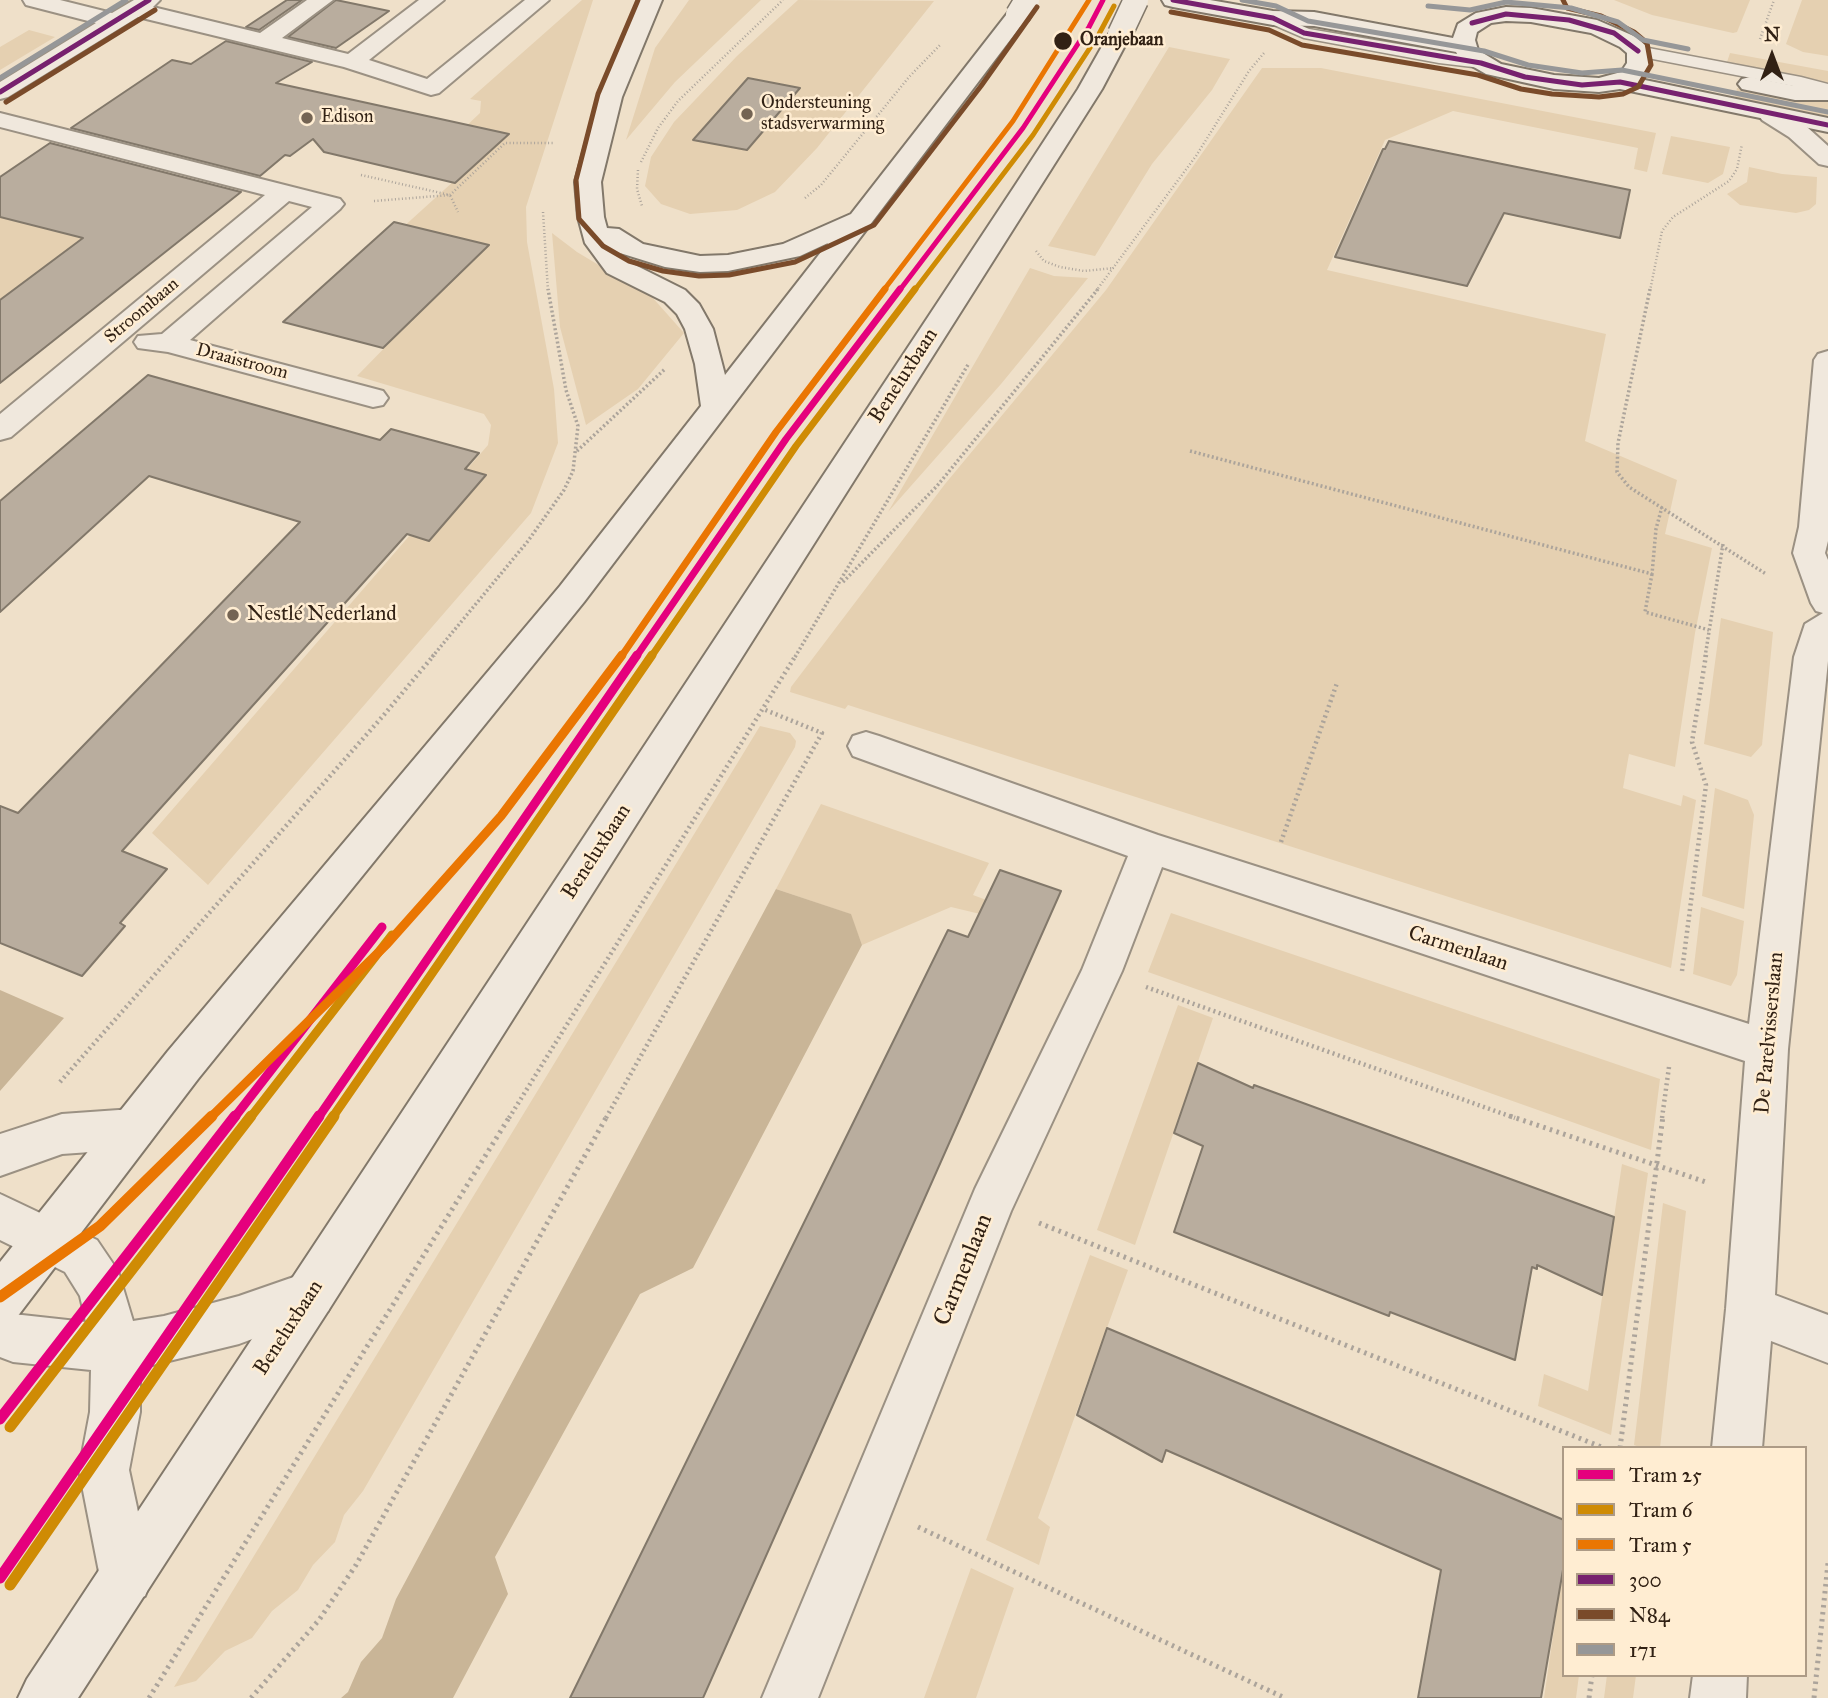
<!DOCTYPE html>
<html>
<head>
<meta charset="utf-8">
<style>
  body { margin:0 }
  #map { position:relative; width:1828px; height:1698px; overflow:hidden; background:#efe0c9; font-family:"IM FELL Great Primer",serif }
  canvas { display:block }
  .legend { position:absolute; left:1562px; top:1446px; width:245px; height:231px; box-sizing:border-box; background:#ffedd2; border:2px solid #ad9b86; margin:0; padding:9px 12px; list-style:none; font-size:21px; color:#312114 }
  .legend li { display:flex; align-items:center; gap:14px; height:35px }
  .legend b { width:35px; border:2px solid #ad9b86 }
  .north { position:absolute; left:1737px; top:21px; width:70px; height:70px; -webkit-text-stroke:5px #ffedd2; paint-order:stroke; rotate:0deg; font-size:19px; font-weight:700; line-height:28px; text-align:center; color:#312114 }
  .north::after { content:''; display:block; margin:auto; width:24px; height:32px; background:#312114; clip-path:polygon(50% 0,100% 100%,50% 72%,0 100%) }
</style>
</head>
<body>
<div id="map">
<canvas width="1828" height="1698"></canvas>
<ul class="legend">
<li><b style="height:9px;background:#e5007d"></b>Tram 25</li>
<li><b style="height:9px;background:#cf8b04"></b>Tram 6</li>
<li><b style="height:9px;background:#ea7602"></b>Tram 5</li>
<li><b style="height:9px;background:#77216f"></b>300</li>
<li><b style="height:9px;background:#7a4b2a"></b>N84</li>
<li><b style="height:9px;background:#969798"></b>171</li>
</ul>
<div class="north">N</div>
</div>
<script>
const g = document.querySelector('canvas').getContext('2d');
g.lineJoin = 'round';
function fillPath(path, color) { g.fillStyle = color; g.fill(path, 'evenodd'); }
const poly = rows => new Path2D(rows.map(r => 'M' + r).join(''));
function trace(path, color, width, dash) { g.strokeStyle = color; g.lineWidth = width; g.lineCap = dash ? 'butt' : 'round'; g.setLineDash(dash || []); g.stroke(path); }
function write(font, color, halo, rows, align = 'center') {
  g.font = font + ' "IM FELL Great Primer",serif'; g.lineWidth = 5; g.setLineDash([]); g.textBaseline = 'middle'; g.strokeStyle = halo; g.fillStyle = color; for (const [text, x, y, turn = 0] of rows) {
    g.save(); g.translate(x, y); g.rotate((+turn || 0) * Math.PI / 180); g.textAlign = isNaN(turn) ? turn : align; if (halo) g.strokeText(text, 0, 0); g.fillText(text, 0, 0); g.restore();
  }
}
fillPath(poly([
  [582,0,593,0,526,207,527,242,554,389,558,443,531,513,208,885,152,833,488,445,491,425,484,414,357,376,482,248,401,229,498,141,461,131,480,113,481,101,470,99],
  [689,0,761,0,675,82,626,140,655,48],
  [798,0,934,1,817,148,775,192,737,210,690,214,661,204,645,186,651,157,674,122,737,56],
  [1614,0,1750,0,1737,32,1733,33,1652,15],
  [1802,0,1828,0,1828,56,1803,52,1786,44],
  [29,30,55,37,0,70,0,47],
  [1169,47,1230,59,1212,90,1152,164,1095,256,1048,246],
  [1730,53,1828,71,1828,83,1726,65],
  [1262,68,1321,68,1656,133,1647,172,1634,169,1638,148,1453,111,1385,140,1327,270,1606,334,1585,441,1677,480,1665,534,1712,548,1695,633,1675,767,1629,754,1623,788,1681,806,1683,795,1696,800,1671,968,848,705,845,709,790,692,791,687,945,484,1106,290],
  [1737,88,1828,101,1828,117,1735,99],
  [1671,136,1730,147,1723,174,1708,183,1662,174],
  [1749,167,1782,174,1817,177,1816,204,1809,210,1796,213,1740,205,1727,194,1747,182],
  [0,217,83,238,0,300],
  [552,233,577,252,652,297,684,333,638,389,586,425,560,327],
  [1030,268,1054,276,1088,278,1001,384,888,512],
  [1721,618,1773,632,1762,745,1751,757,1704,744],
  [760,726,790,733,796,741,795,747,363,1491,344,1515,335,1542,313,1565,298,1590,272,1611,252,1638,225,1651,196,1681,174,1687],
  [1715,788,1748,800,1754,815,1744,909,1702,896],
  [821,804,989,863,973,895,1005,907,1001,919,951,907,862,945,850,914,776,889],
  [1701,907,1744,921,1737,975,1731,986,1693,974],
  [1171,913,1660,1079,1651,1150,1148,972],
  [1178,1005,1213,1018,1135,1245,1097,1230],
  [1622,1164,1648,1173,1611,1435,1538,1406,1544,1374,1588,1391],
  [1663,1203,1686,1211,1660,1448,1642,1448,1634,1445],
  [1090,1255,1128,1270,1038,1518,1050,1527,1039,1565,986,1540],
  [1564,1561,1564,1675,1579,1675,1576,1698,1544,1698],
  [971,1568,1014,1588,976,1698,924,1698],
  [1607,1675,1636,1675,1633,1698,1604,1698]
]), '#e5d0b1');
fillPath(poly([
  [776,889,851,914,862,945,693,1268,640,1294,495,1557,508,1594,453,1698,341,1698,348,1692,361,1662,382,1638,396,1599],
  [0,990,64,1018,0,1091]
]), '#c9b597');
const building = poly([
  [287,0,302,0,259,30,246,27,287,0],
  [336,0,389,11,336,48,288,37,336,0],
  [226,41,312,62,276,83,509,134,455,183,324,152,313,139,290,156,285,155,260,176,71,128,172,60,191,64,226,41],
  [748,78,800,88,747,150,693,140,748,78],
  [1389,141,1630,190,1620,238,1504,213,1467,286,1335,257,1383,149,1385,149,1389,141],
  [50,143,241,192,0,383,0,300,83,238,0,217,0,177,50,143],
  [394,222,489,245,383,348,283,322,394,222],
  [148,375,380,440,391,429,479,453,465,469,486,475,429,541,407,534,122,851,167,869,120,923,125,926,82,976,0,943,0,806,18,813,300,522,149,476,0,612,0,501,148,375],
  [1000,870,1061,891,703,1698,570,1698,948,930,968,937,1000,870],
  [1198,1063,1253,1088,1254,1085,1614,1217,1602,1295,1537,1265,1537,1269,1532,1267,1515,1360,1390,1312,1389,1316,1174,1232,1203,1146,1174,1133,1198,1063],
  [1107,1328,1564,1520,1564,1564,1541,1698,1418,1698,1441,1570,1166,1450,1162,1462,1077,1415,1107,1328]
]);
fillPath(building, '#b9ad9e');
trace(building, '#82786a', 2);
const service = poly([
  [1273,13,1309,29,1481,58,1490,63,1481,68,1439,63,1304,38,1267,22,1264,18,1273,13],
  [1638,46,1801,77,1828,84,1828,95,1793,86,1632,55,1629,51,1638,46]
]);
const minor = poly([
  [23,0,60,0,112,13,134,0,160,0,153,7,260,33,307,0,333,0,282,38,348,54,419,0,444,0,369,60,427,79,525,0,549,0,439,93,431,95,344,67,138,17,8,97,0,99,0,82,96,23,26,5,23,0],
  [1771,108,1780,110,1807,127,1828,146,1828,166,1819,164,1789,137,1762,120,1759,115,1762,110,1771,108],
  [0,113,340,199,344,204,340,209,190,340,383,391,388,398,383,405,373,407,168,352,138,348,134,342,138,336,162,334,312,207,289,201,11,437,0,440,0,414,265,195,0,127,0,113],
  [1828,351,1828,541,1825,553,1828,560,1828,661,1788,1049,1775,1295,1828,1315,1828,1363,1771,1341,1762,1448,1712,1448,1726,1309,1745,1061,1162,867,1122,971,1011,1211,818,1698,762,1698,975,1189,1082,970,1128,856,853,756,848,746,853,736,866,732,879,736,1158,835,1749,1024,1794,657,1805,624,1823,613,1816,611,1811,603,1793,553,1799,527,1814,360,1818,354,1828,351],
  [133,1109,149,1115,155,1129,149,1143,133,1149,62,1154,0,1176,0,1134,62,1114,133,1109],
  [0,1194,97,1240,118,1271,133,1321,164,1316,239,1296,311,1271,328,1277,335,1294,328,1311,311,1317,239,1344,140,1368,140,1412,129,1470,152,1577,145,1596,126,1603,107,1596,100,1577,79,1470,90,1412,91,1370,13,1362,0,1357,0,1309,13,1314,86,1322,80,1296,65,1272,0,1240,0,1194],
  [1693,1675,1747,1675,1746,1698,1690,1698,1693,1675]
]);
const secondary = poly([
  [640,0,662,0,622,97,601,182,604,217,607,228,619,229,643,244,700,256,728,255,783,244,851,214,1010,10,1018,8,1026,10,1029,15,584,602,198,1079,17,1317,0,1324,0,1262,168,1051,560,586,701,406,695,364,685,329,677,314,665,302,607,273,585,243,578,217,575,182,598,97,640,0],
  [828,243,725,375,713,329,699,304,685,290,627,261,620,253,665,267,700,272,728,271,800,256,828,243],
  [1162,0,1210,0,1273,11,1314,12,1453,38,1458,24,1476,13,1506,7,1531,8,1597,20,1636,37,1646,46,1651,63,1640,79,1828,118,1828,132,1620,89,1599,92,1554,89,1486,74,1460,59,1456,52,1314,26,1273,25,1173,7,1165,5,1162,0],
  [1506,21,1531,22,1591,33,1620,47,1627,53,1627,63,1621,72,1599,78,1554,75,1501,64,1478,50,1475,40,1477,32,1491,23,1506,21],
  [1120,27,1128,29,1131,34,1102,89,328,1311,78,1698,18,1698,27,1679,1016,184,1078,89,1109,34,1112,29,1120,27],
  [1750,77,1795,86,1828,86,1828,100,1795,100,1742,89,1738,84,1742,79,1750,77]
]);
trace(service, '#9b9183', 3);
trace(minor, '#9b9183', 4);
trace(secondary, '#82786a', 4);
trace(poly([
  [1760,39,1774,0],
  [641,162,658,128,678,101,783,0],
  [638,170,637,189,642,206],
  [361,175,450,195,505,143,554,143],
  [805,198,821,185,909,77,940,45],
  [374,201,450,195,458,212],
  [543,212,548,291],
  [1036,251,1044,261,1060,267,1084,271,1114,268],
  [1096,291,1196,156,1249,71,1264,53],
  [1650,291,1662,231,1673,217,1729,181,1737,169,1742,144]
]), '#aca49b', 2.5, [1, 2.5]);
trace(poly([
  [1650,289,1618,443,1617,472,1629,487,1766,574],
  [577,451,665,369],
  [1190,451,1652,574,1656,529,1662,507],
  [1652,574,1645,612,1709,630],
  [843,582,937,486,1098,289],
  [432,657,528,541,564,490,573,471,578,426,566,390,548,289],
  [795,657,969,363],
  [1705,657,1723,544]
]), '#aca49b', 3.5, [2, 2.5]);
trace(poly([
  [1281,842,1337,683],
  [1682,971,1706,785,1692,742,1706,655],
  [1146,987,1515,1118],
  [60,1082,383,716,434,655],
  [509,1118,796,655],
  [606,1118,822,733,763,709],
  [1662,1118,1669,1067]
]), '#aca49b', 4.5, [2, 3.5]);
trace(poly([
  [1510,1116,1706,1182],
  [1039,1223,1604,1448],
  [1620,1448,1663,1116],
  [918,1527,1285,1698],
  [149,1698,510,1116],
  [251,1698,319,1620,356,1565,607,1116],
  [1589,1698,1592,1675],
  [1814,1698,1828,1563]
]), '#aca49b', 5, [2.5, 4.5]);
fillPath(service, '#f0e8dd');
fillPath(minor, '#f0e8dd');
fillPath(secondary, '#f0e8dd');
const secondaryBridge = poly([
  [1018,15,1027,0],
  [1120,34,1136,0]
]);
trace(secondaryBridge, '#82786a', 27, []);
trace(secondaryBridge, '#f0e8dd', 24);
trace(poly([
  [1173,0,1273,18,1304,33,1481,63,1525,77,1582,85,1620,82,1828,125],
  [1472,23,1506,14,1569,20,1614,33,1638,51],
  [0,92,149,0]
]), '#77216f', 5);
trace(poly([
  [638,0,598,94,576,180,579,219,603,246,629,261,663,271,699,276,729,275,795,262,874,225,981,86,1037,7],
  [1171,12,1269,30,1302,45,1478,75,1521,89,1552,94,1599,97,1623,94,1638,87,1651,65,1647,43,1634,32,1601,16,1567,8,1563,0],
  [6,102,155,10]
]), '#7a4b2a', 5);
trace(poly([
  [1242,0,1276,6,1308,21,1484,51,1528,65,1582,73,1622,70,1828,112],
  [1428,6,1470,10,1506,2,1571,8,1618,22,1643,40,1688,49],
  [0,78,126,0]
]), '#969798', 5);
trace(poly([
  [899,291,1023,128,1089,27,1103,0]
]), '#e5007d', 5);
trace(poly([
  [636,657,786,439,900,289]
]), '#e5007d', 7);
trace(poly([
  [234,1118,382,927],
  [318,1118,637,655]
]), '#e5007d', 9);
trace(poly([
  [0,1419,235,1116],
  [0,1578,319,1116]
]), '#e5007d', 11);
trace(poly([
  [914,291,1033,135,1099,34,1114,6]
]), '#cf8b04', 5);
trace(poly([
  [651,657,796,446,915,289]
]), '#cf8b04', 7);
trace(poly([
  [250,1118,392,935],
  [332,1118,652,655]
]), '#cf8b04', 9);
trace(poly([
  [10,1427,251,1116],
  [10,1585,334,1116]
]), '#cf8b04', 11);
trace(poly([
  [883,291,1013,121,1089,0]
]), '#ea7602', 5);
trace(poly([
  [621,657,776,432,885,289]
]), '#ea7602', 7);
trace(poly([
  [210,1118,387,944,501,816,622,655]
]), '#ea7602', 9);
trace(poly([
  [0,1297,100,1226,212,1116]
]), '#ea7602', 11);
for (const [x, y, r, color] of [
  [1063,41,10,"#312114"],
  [747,114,7,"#746453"],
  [307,118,7,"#746453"],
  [233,615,7,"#746453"]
]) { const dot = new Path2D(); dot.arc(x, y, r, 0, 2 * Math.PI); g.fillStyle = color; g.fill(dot); trace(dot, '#ffedd2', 2.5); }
write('bold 18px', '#312114', '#ffedd2', [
  ["Oranjebaan",1080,41]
], 'left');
write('18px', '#312114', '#ffedd2', [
  ["Ondersteuning",761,104],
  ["stadsverwarming",761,125],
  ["Edison",321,118]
], 'left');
write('18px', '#312114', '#ffedd2', [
  ["Stroombaan",142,311,-40],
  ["Draaistroom",242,362,15]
]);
write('21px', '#312114', '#ffedd2', [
  ["Beneluxbaan",904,376,-57],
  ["Beneluxbaan",597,852,-57],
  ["Carmenlaan",1458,949,18],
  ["De Parelvisserslaan",1770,1033,-85],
  ["Beneluxbaan",289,1328,-57]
]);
write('21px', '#312114', '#ffedd2', [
  ["Nestlé Nederland",247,615]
], 'left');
write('24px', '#312114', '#ffedd2', [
  ["Carmenlaan",964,1270,-68]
]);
</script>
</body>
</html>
